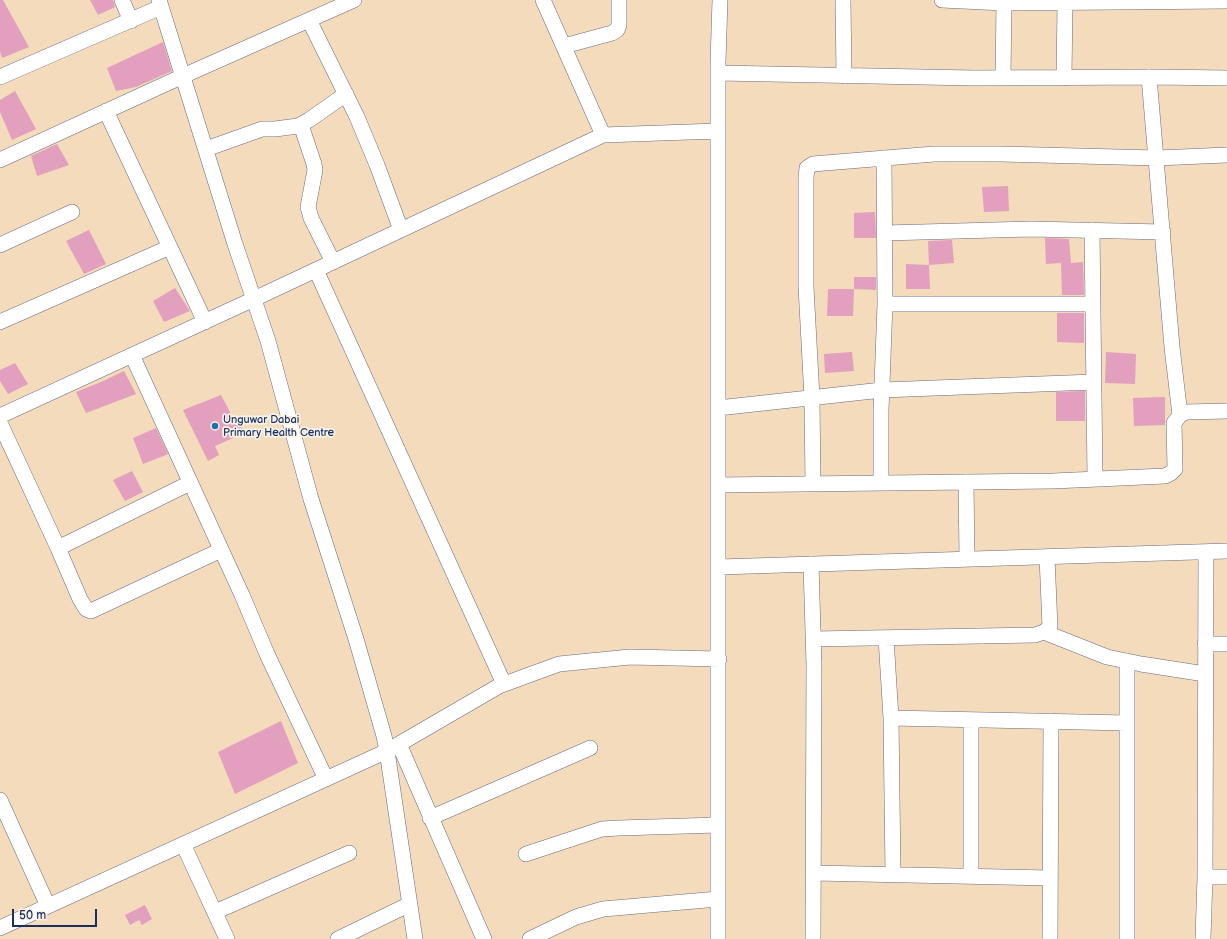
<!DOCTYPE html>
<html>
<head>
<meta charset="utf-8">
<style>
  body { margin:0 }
  #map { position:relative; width:1227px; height:939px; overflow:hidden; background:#f3dbbb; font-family:"Balsamiq Sans",sans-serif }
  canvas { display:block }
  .scale { position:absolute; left:12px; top:909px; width:85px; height:18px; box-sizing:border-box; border:2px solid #1b2f5e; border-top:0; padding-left:5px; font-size:12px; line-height:14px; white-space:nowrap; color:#1b2f5e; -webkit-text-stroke:3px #f7f3e8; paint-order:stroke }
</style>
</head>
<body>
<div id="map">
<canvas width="1227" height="939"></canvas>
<div class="scale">50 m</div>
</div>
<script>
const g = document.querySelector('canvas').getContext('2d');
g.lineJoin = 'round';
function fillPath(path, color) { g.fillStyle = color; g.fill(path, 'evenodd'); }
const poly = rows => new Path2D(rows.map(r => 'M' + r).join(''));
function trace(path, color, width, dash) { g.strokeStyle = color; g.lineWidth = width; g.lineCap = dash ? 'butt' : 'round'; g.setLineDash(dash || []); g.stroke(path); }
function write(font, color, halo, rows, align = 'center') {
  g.font = font + ' "Balsamiq Sans",sans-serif'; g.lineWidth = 3.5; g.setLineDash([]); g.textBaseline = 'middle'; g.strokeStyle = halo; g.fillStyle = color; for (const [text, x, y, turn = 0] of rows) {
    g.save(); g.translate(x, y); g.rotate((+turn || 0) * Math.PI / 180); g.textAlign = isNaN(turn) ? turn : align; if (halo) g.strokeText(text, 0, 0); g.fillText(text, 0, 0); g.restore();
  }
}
fillPath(poly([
  [0,0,3,0,29,47,2,58,0,52],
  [90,0,113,0,115,7,98,15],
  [163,42,172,71,136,87,116,91,107,68],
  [15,91,36,129,12,140,0,112,0,100],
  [57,144,69,165,37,176,31,156],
  [1008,186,1009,211,984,212,982,187],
  [875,212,876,238,854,238,854,213],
  [89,230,106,264,84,274,66,241],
  [1045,238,1069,239,1071,263,1083,262,1084,295,1062,295,1061,263,1046,264],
  [952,240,954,263,929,265,928,241],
  [906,264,929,265,930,289,906,289],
  [854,277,876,277,876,290,854,289],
  [175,288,190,311,164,322,153,301],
  [828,289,854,289,853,316,827,316],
  [1057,313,1084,313,1084,343,1057,342],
  [852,352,854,371,825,373,824,354],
  [1106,352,1136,354,1135,384,1105,383],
  [15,363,28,384,8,394,0,381,0,370],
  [124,371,136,394,86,413,76,392,101,382],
  [1085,391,1085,421,1056,421,1056,392],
  [221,395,233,418,236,417,244,433,215,446,219,455,208,461,183,410],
  [1165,397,1165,425,1134,426,1133,398],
  [156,428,168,454,143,464,133,438],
  [132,471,143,492,125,501,113,480],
  [281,721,298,763,235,794,218,752],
  [145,905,152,919,142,925,139,920,130,925,125,915]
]), '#e29fbe');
const minor = poly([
  [122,0,131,21],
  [159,0,235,244,268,341,311,499,356,639,384,736,387,751,415,939],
  [543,0,603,135],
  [843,0,844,76],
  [942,0,1004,3,1227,1],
  [309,20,357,117,377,165,401,230],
  [564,46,612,33,617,30,619,25,619,0],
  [718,73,974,78,1156,77,1227,78],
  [0,77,161,7],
  [1149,77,1172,347,1180,415],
  [1003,78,1004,3],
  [1064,78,1065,3],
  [106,111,205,322],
  [301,125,314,164,315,170,308,207,311,218,333,262],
  [206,149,262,129,275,129,298,126,309,120,346,94],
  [0,160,183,76,354,0],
  [1092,230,1095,479],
  [885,233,1031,229,1163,232],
  [0,245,72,212],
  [316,270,504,684],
  [885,304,1093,304],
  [0,322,170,247],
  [132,355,242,595,267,654,326,779],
  [718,408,882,390,1094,382],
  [0,416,254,299,603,135,718,131],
  [0,423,58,548,80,599,86,609,91,611,221,550],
  [966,482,967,559],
  [881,483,881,411,885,304,884,158],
  [813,484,812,398,806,287,806,178,807,168,813,164,934,154,1001,154,1157,158,1227,155],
  [718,485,1053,481,1165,476,1171,473,1175,469,1174,423,1180,415,1186,412,1227,411],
  [58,548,190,483],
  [811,564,814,665,813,939],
  [719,567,1227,551],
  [1044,632,1107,657,1141,664,1205,674],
  [886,638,891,718,893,875],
  [814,639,1035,635,1044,632,1050,627,1047,557],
  [1205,644,1227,644],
  [891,718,1127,723],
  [399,744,484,939],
  [0,800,48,906],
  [430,818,590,748],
  [183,844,227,939],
  [526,854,602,829,619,828,718,825],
  [814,873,1050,878],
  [971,876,971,720],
  [1205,877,1227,877],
  [215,912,349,853],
  [0,928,387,751,499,686,559,664,630,657,719,659],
  [338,939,410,904],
  [530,939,576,917,603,909,718,899],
  [718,939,718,62,720,0],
  [1050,939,1051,721],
  [1127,939,1127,661],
  [1203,939,1205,877,1206,552]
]);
trace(minor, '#676b7f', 16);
trace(minor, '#fff', 15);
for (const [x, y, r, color] of [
  [215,426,4,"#1f6fb2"]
]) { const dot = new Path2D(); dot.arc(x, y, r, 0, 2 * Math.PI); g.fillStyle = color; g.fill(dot); trace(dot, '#f7f3e8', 1.5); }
write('11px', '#1b2f5e', '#f7f3e8', [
  ["Unguwar Dabai",223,420],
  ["Primary Health Centre",223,433]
], 'left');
</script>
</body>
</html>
